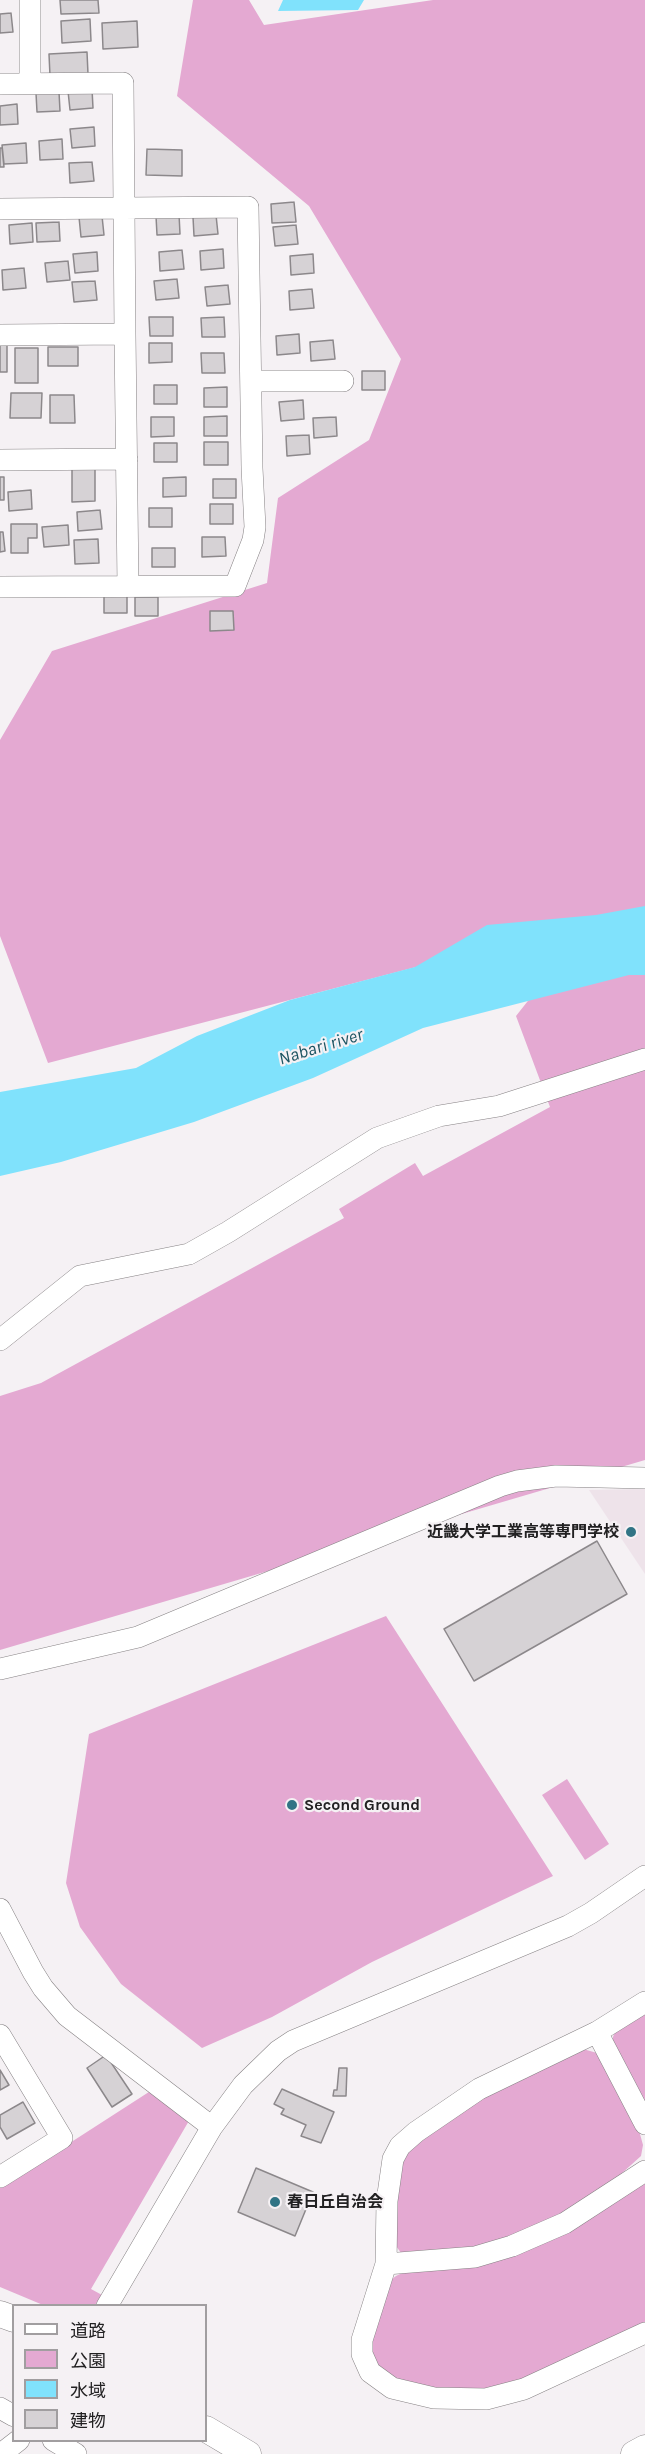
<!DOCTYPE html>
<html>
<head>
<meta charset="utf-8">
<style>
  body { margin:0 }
  #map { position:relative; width:645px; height:2454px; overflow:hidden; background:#f5f1f4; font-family:Karla,"Noto Sans JP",sans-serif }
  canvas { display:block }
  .legend { position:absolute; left:12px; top:2304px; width:195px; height:138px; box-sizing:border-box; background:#f5f1f4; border:2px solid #a19ea0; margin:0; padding:8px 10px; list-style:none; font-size:18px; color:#222122 }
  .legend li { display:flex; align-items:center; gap:12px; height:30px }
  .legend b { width:30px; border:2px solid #a19ea0 }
</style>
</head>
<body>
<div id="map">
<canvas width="645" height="2454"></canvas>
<ul class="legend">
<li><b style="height:8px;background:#fff"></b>道路</li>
<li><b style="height:16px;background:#e4a9d2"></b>公園</li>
<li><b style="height:16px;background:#80e2fc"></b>水域</li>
<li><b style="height:16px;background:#d6d2d5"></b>建物</li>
</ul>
</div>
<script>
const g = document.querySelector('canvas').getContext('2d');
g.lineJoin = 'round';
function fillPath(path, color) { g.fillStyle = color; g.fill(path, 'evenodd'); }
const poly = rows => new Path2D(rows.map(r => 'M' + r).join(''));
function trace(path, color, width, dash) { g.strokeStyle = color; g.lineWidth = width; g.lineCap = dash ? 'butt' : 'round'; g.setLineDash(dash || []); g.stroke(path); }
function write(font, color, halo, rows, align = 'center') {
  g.font = font + ' Karla,"Noto Sans JP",sans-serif'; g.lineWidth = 4.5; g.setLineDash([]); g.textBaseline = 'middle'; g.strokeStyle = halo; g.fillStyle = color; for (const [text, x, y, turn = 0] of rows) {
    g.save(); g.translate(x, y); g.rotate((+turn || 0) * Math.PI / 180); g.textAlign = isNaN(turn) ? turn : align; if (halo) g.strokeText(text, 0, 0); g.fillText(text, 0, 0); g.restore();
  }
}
fillPath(poly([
  [645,1489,645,1574,589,1490]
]), '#eee3ea');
fillPath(poly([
  [193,0,249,0,264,25,433,0,645,0,645,1460,0,1650,0,1396,41,1383,344,1218,339,1209,415,1163,423,1176,550,1107,516,1016,595,916,566,928,48,1063,0,936,0,740,52,651,267,583,278,498,369,440,401,359,309,206,177,96],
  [386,1616,553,1876,372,1962,272,2017,202,2048,121,1984,80,1927,66,1883,89,1734],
  [567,1779,609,1844,585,1860,542,1795],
  [645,2013,645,2105,613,2043,613,2037,615,2032],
  [583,2049,597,2053,640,2134,643,2145,641,2156,611,2183,560,2214,510,2237,470,2248,401,2253,394,2243,393,2229,401,2162,411,2145,482,2097],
  [152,2090,190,2119,91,2289,102,2295,95,2305,43,2305,0,2287,0,2188],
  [645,2183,645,2324,532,2376,493,2388,437,2389,397,2380,383,2373,373,2358,371,2342,388,2282,396,2276,404,2272,472,2266]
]), '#e4a9d2');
fillPath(poly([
  [283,0,364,0,358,10,278,11],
  [645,906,645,975,629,975,423,1028,313,1078,194,1122,61,1162,0,1176,0,1092,136,1068,197,1036,290,1000,415,967,487,925,596,915]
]), '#80e2fc');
const building = poly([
  [60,0,98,0,99,13,61,14,60,0],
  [11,13,13,32,0,33,0,14,11,13],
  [90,19,91,41,62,43,61,21,90,19],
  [137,21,138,47,103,49,102,23,137,21],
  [87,52,88,74,50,76,49,54,87,52],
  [92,89,93,108,70,110,68,91,92,89],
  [59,92,60,111,37,112,36,93,59,92],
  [17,104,18,124,0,125,0,106,17,104],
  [94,127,95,146,72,148,70,129,94,127],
  [62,139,63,159,40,160,39,141,62,139],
  [26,143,27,163,4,164,2,145,26,143],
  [0,148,2,148,4,167,0,167,0,148],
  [147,149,182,150,182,176,146,175,147,149],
  [92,162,94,181,70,183,69,163,92,162],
  [294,202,296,222,272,223,271,204,294,202],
  [179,214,180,234,157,235,156,216,179,214],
  [216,215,218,234,194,236,193,217,216,215],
  [102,216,104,235,81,237,79,217,102,216],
  [59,222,60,241,37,242,36,223,59,222],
  [32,223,33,242,10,244,9,225,32,223],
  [296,225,298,244,275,246,273,227,296,225],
  [223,249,224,268,201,270,200,251,223,249],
  [182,250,184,269,160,271,159,252,182,250],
  [97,252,98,271,75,273,73,254,97,252],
  [313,254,314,273,291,275,290,256,313,254],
  [68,261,70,280,47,282,45,263,68,261],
  [24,268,26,288,3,290,2,270,24,268],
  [177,279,179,298,156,300,154,281,177,279],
  [95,281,97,300,74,302,72,282,95,281],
  [228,285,230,304,207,306,205,287,228,285],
  [312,289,314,308,290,310,289,291,312,289],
  [149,317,173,317,173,336,150,336,149,317],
  [224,317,225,337,202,337,201,318,224,317],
  [299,334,300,353,277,355,276,336,299,334],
  [333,340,335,359,311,361,310,342,333,340],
  [0,342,7,342,7,372,0,372,0,342],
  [149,343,172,343,172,362,149,363,149,343],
  [48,347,78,347,78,366,48,366,48,347],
  [15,348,38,348,38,383,15,383,15,348],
  [201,353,224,353,225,373,202,373,201,353],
  [362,371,385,371,385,390,362,390,362,371],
  [154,385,177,385,177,404,154,404,154,385],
  [227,387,227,407,204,407,204,388,227,387],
  [11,393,42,393,41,418,10,418,11,393],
  [50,395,74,395,75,423,50,423,50,395],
  [303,400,304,419,281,421,279,402,303,400],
  [227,416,227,436,204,436,204,417,227,416],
  [151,417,174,417,174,436,151,437,151,417],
  [336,417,337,436,314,438,313,418,336,417],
  [309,435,310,454,287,456,286,436,309,435],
  [204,442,228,442,228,465,204,465,204,442],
  [154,443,177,443,177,462,154,462,154,443],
  [72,469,95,469,95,501,72,502,72,469],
  [0,477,4,477,4,500,0,500,0,477],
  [186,477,186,496,163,497,163,478,186,477],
  [213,479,236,479,236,498,213,498,213,479],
  [31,490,32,509,9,511,8,492,31,490],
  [210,504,233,504,233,524,210,524,210,504],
  [149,508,172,508,172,527,149,527,149,508],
  [100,510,102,529,78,531,77,512,100,510],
  [11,524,37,524,37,538,28,538,28,553,11,553,11,524],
  [68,525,69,545,44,547,42,527,68,525],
  [0,532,3,532,5,551,0,552,0,532],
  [202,537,225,537,226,556,202,557,202,537],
  [98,539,99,563,75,564,74,540,98,539],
  [152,548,175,548,175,567,152,567,152,548],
  [104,594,127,594,127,613,104,613,104,594],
  [135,597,158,597,158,616,135,616,135,597],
  [210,611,233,611,234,630,210,631,210,611],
  [597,1541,627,1594,474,1681,444,1629,597,1541],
  [106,2055,132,2094,112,2107,87,2068,106,2055],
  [339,2068,347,2068,346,2096,333,2096,334,2090,337,2090,339,2068],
  [0,2070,9,2085,0,2090,0,2070],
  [282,2089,334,2112,321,2143,301,2136,306,2125,281,2114,284,2109,274,2104,282,2089],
  [23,2102,35,2123,7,2139,0,2127,0,2115,23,2102],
  [256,2168,313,2192,295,2236,238,2212,256,2168]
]);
fillPath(building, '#d6d2d5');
trace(building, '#8c888b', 1.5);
const minor = poly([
  [30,83,30,0],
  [0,84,123,83,125,334,0,335],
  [0,209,248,207,252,468,255,527,253,540,235,586,0,587],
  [125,334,128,586],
  [251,381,343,381],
  [0,460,127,459],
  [0,1340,80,1276,189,1254,228,1232,377,1138,439,1116,499,1106,645,1059],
  [0,1669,138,1637,500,1486,517,1481,556,1476,645,1478],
  [0,1909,33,1972,43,1988,67,2016,212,2127],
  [645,2002,597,2032,479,2089,416,2132,400,2146,393,2159,387,2201,386,2264,362,2340,362,2354,370,2372,392,2388,434,2398,486,2399,524,2389,645,2333],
  [597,2032,645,2124],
  [0,2035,62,2138,0,2177],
  [386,2264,475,2257,512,2246,565,2223,645,2171],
  [107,2306,212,2127,243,2085,278,2051,293,2041,568,1926,591,1913,645,1876],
  [0,2408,14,2416],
  [53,2440,76,2454],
  [1,2454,19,2440]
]);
const tertiary = poly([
  [0,2314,14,2319],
  [206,2429,248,2454],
  [634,2454,645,2448]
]);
trace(minor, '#868284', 22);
trace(tertiary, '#868284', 27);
trace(minor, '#fff', 21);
trace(tertiary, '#fff', 26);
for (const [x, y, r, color] of [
  [631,1532,6,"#317485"],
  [292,1805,6,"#317485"],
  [275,2202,6,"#317485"]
]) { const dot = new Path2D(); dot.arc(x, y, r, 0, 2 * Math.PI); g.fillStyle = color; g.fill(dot); trace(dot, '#f5f1f4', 2); }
write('bold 16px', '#222122', '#f5f1f4', [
  ["近畿大学工業高等専門学校",619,1532,"right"],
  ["Second Ground",304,1805],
  ["春日丘自治会",287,2202]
], 'left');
write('italic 18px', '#1c5462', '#f5f1f4', [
  ["Nabari river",321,1047,-17]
]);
</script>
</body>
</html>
